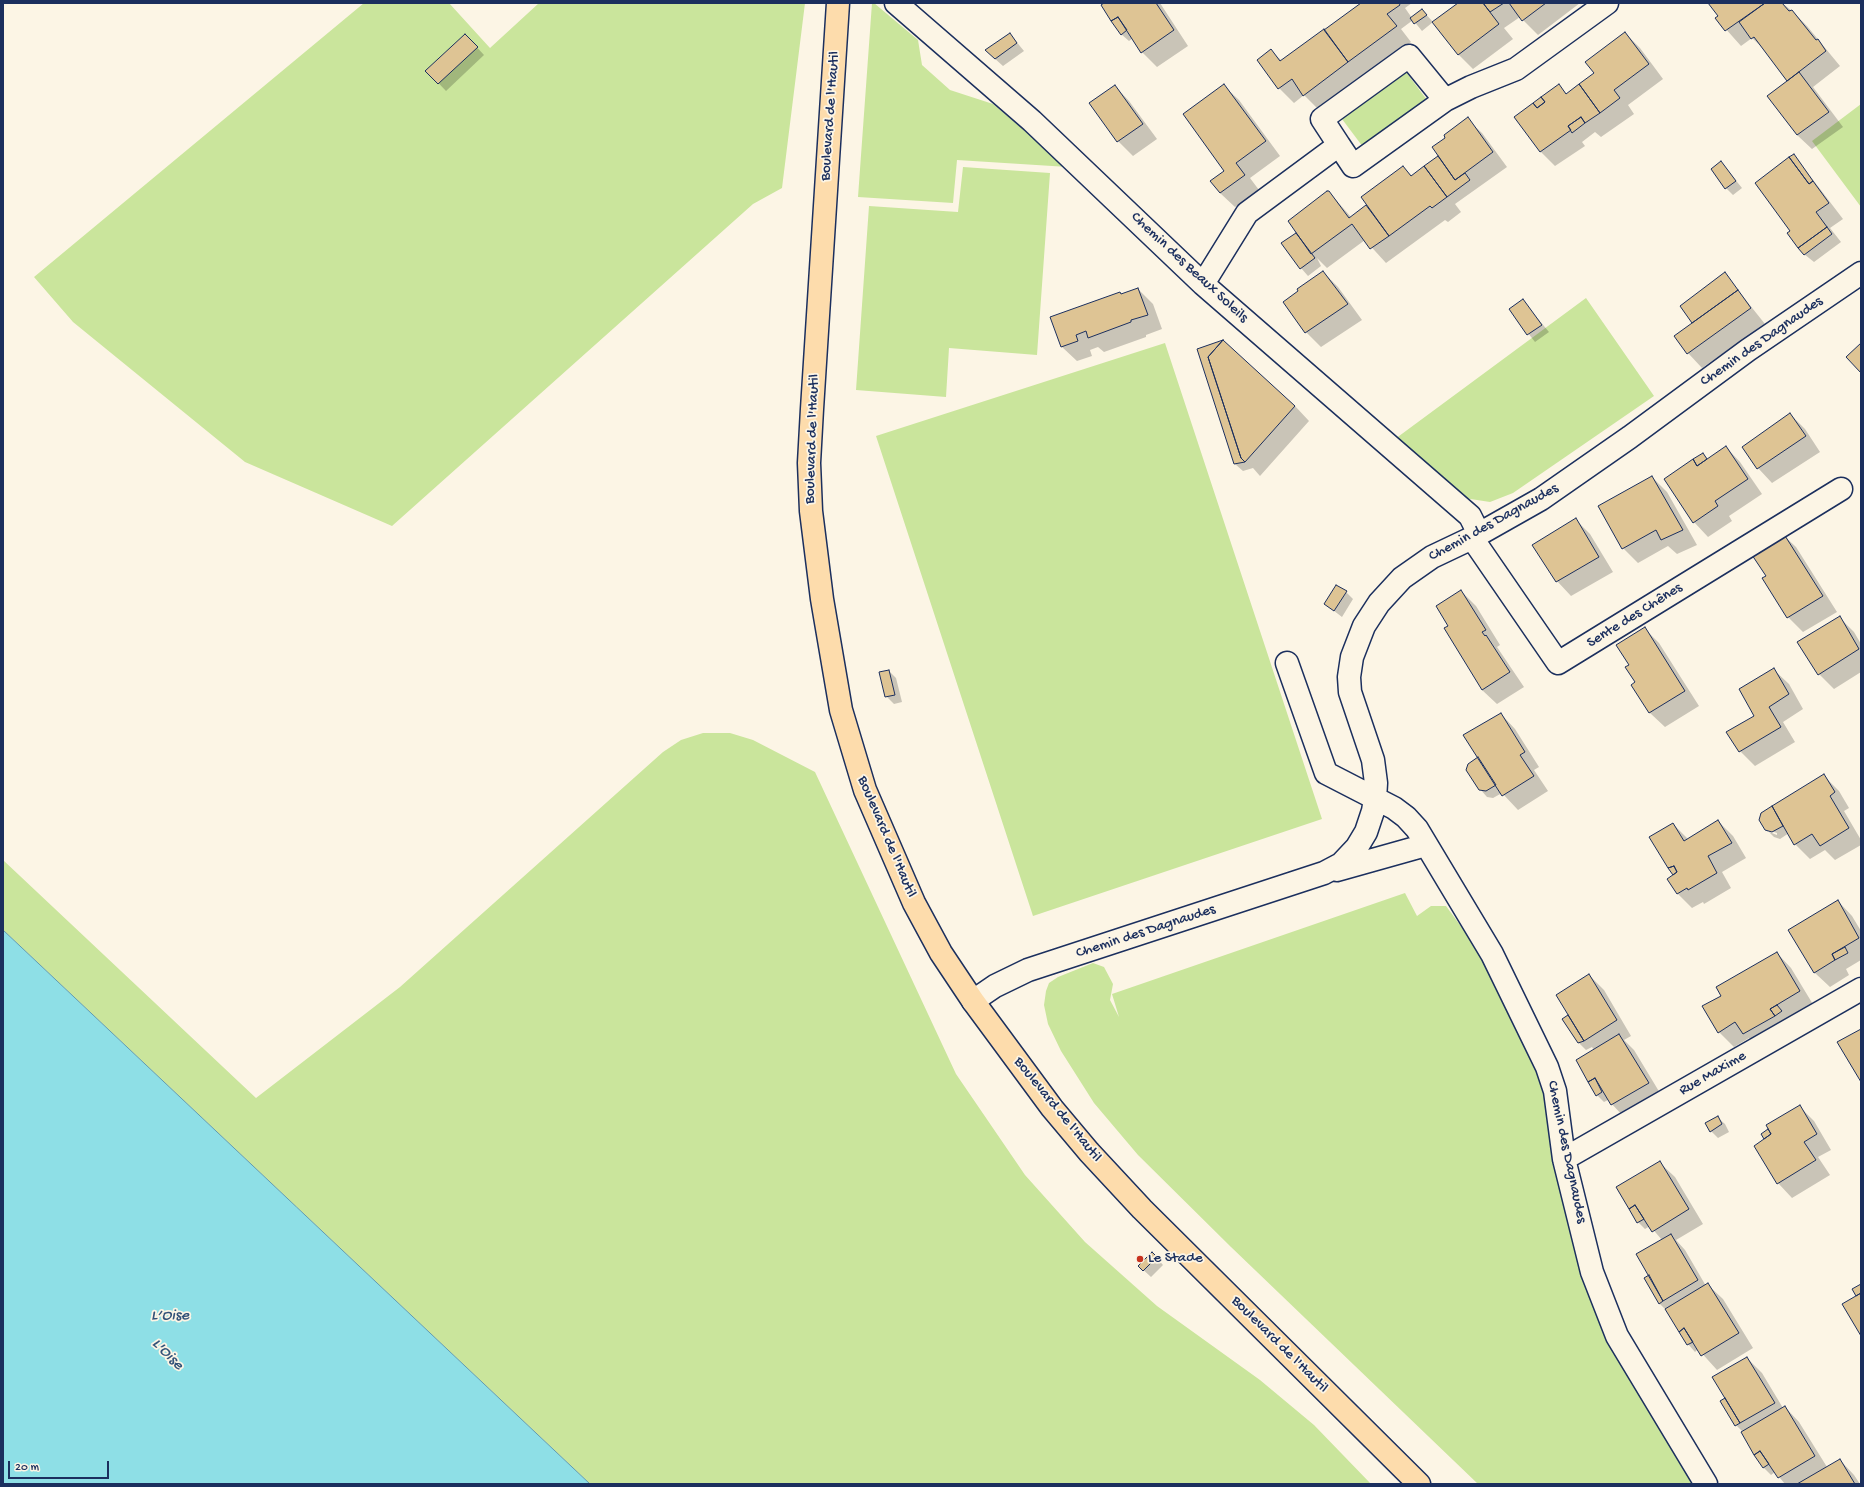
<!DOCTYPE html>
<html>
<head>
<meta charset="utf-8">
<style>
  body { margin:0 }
  #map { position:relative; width:1864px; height:1487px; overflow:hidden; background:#fcf5e5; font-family:"Gochi Hand",sans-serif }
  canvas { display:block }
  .frame { position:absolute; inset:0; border:4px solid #1b2f5e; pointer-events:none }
  .scale { position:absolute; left:8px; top:1461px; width:101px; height:18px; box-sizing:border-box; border:2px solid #1b2f5e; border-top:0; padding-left:5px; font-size:12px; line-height:14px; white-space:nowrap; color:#1b2f5e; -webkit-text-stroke:3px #fcf5e5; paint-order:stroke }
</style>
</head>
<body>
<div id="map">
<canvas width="1864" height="1487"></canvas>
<div class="frame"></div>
<div class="scale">20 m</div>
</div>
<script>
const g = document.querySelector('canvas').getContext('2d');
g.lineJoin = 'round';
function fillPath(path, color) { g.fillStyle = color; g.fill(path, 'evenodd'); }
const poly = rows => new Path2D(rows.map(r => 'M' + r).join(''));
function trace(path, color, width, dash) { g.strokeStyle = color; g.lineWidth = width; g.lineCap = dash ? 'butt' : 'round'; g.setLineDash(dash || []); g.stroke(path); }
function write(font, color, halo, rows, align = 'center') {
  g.font = font + ' "Gochi Hand",sans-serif'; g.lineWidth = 3.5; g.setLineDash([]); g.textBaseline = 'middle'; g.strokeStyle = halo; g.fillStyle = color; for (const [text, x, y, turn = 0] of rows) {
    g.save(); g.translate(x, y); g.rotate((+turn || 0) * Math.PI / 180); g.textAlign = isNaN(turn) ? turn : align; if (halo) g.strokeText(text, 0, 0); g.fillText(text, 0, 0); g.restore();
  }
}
fillPath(poly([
  [364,3,449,3,490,48,539,3,805,3,782,188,753,204,392,526,245,462,73,322,34,277],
  [872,3,874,3,918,40,922,65,950,90,993,104,1068,167,957,160,953,203,858,197],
  [1403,68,1427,100,1363,147,1339,115],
  [1861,104,1861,207,1812,141],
  [963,167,1050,173,1037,355,949,348,946,397,856,390,869,206,958,212],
  [1586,298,1654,396,1513,493,1490,502,1464,498,1395,439],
  [1165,343,1322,819,1033,916,876,436],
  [703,733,730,733,753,740,815,772,956,1074,1025,1175,1085,1242,1157,1306,1260,1380,1314,1425,1371,1484,590,1484,3,930,3,860,256,1098,400,987,663,752,681,740],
  [1405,893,1417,916,1431,906,1446,906,1485,959,1540,1074,1546,1096,1582,1274,1607,1342,1693,1484,1478,1484,1231,1247,1138,1155,1094,1103,1061,1051,1048,1024,1044,1005,1046,991,1049,983,1058,977,1093,963,1104,967,1113,984,1110,1000,1119,1017,1112,994]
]), '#cae59c');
const water = poly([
  [3,930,590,1484,3,1484,3,930]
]);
fillPath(water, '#8edfe6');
trace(water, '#6099b0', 1);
fillPath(poly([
  [1106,3,1160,3,1188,46,1157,67,1142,52,1133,38,1129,41,1121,34],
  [1362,3,1412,3,1405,8,1412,18,1422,10,1433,22,1422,31,1413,20,1401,29,1411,42,1319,110,1304,95,1294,103,1279,88,1271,51,1282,61],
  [1459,3,1580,3,1538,35,1520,17,1504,28,1513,39,1473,69,1458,54],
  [1709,3,1782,3,1792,11,1807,26,1840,66,1813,87,1843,127,1812,149,1797,135,1769,96,1788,81,1767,52,1752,38,1741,46,1716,18,1719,17],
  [1625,33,1640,48,1663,79,1628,105,1634,114,1601,137,1595,132,1582,142,1585,146,1555,166,1541,152,1515,118,1559,86,1567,94,1595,73],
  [1010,34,1024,51,1003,66,993,57],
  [472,42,484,55,446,91,427,71],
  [1115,86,1129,101,1157,139,1133,156,1118,141,1090,103],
  [1224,86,1239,100,1280,156,1250,178,1259,190,1235,207,1220,193,1225,172],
  [1467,119,1482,133,1507,167,1455,204,1461,212,1448,222,1445,220,1386,263,1365,240,1327,268,1317,258,1321,266,1308,276,1301,268,1283,243,1298,233,1329,192,1351,217,1368,205,1403,167,1412,176,1438,157,1442,161,1446,138],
  [1794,155,1843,219,1830,228,1841,242,1814,262,1804,254,1792,231],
  [1721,162,1742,188,1733,195,1726,188],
  [1323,272,1338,287,1362,320,1321,347,1306,332,1285,302],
  [1725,274,1765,324,1702,368,1688,353,1694,323,1681,306],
  [1138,289,1153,304,1162,329,1146,335,1146,337,1104,352,1098,347,1090,350,1092,356,1077,361,1062,347,1122,295],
  [1523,301,1549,332,1535,342,1510,310],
  [1198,350,1295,406,1309,421,1260,476,1253,468,1243,471,1235,464],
  [1790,414,1805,429,1820,452,1772,483,1758,468],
  [1726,447,1740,462,1762,494,1729,516,1732,521,1708,537,1694,522,1666,479,1703,454,1708,459],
  [1652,477,1667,492,1697,545,1677,554,1668,546,1638,563,1623,548],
  [1576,520,1590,534,1613,572,1571,596,1557,581],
  [1781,533,1796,547,1837,612,1803,632,1788,617,1768,577],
  [1461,591,1476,606,1500,645,1497,647,1524,687,1497,704,1482,690,1450,626],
  [1346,592,1353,599,1342,617,1325,604],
  [1839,617,1854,632,1861,644,1861,672,1834,689,1819,674],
  [1645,629,1659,643,1699,706,1665,727,1650,713,1633,685,1637,683,1630,665],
  [1774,670,1789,684,1803,709,1783,722,1795,742,1755,766,1740,751],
  [889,671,896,678,902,702,894,704,886,696],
  [1501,714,1515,729,1539,767,1534,770,1548,791,1518,810,1502,793,1493,798,1487,797,1480,789,1479,758],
  [1824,776,1839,791,1849,808,1844,811,1861,840,1861,845,1835,860,1825,850,1810,859,1795,844,1789,833,1780,839,1774,837,1769,832,1777,835,1777,833,1768,830,1768,832,1766,829,1762,814],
  [1718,821,1733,836,1746,858,1722,872,1731,888,1704,904,1703,902,1692,908,1677,893,1674,875,1673,824,1688,839],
  [1838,901,1852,916,1861,931,1861,960,1846,969,1849,975,1830,987,1815,973,1789,930],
  [1777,953,1791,968,1814,1006,1759,1048,1749,1038,1734,1047,1719,1032,1722,996],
  [1589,975,1604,990,1631,1036,1624,1040,1634,1050,1663,1098,1626,1119,1608,1100,1604,1102,1597,1095,1577,1060,1594,1050,1592,1047,1586,1050,1579,1043,1564,1019,1568,1017,1572,1021],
  [1799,1106,1814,1121,1831,1150,1818,1157,1830,1175,1792,1198,1778,1183,1766,1139,1768,1131,1771,1134],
  [1717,1117,1725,1124,1729,1132,1718,1138,1711,1131],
  [1660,1163,1675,1177,1703,1224,1676,1240,1685,1250,1706,1286,1708,1285,1723,1299,1753,1348,1717,1370,1698,1349,1695,1352,1688,1344,1666,1310,1659,1303,1650,1276,1662,1240,1650,1226,1645,1229,1638,1222],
  [1152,1253,1163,1265,1151,1277,1139,1266],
  [1747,1358,1762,1373,1783,1408,1785,1407,1799,1422,1827,1467,1840,1460,1854,1475,1860,1484,1785,1484,1775,1472,1771,1475,1763,1467,1743,1432,1736,1425,1726,1399]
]), '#0003');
const building = poly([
  [1104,3,1156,3,1174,30,1141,53,1118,17,1111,21,1101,5,1104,3],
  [1361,3,1399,3,1400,5,1387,14,1397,26,1348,62,1324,30,1361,3],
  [1458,3,1483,3,1499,24,1458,55,1432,22,1458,3],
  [1483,3,1504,3,1490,12,1483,3],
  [1509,3,1546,3,1522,21,1509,3],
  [1708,3,1765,3,1725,31,1715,18,1718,16,1708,3],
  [1765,3,1782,3,1789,11,1792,10,1816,40,1818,39,1826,51,1787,81,1754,37,1751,39,1739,22,1765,3],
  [1422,9,1427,15,1414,24,1410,18,1422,9],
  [1118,17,1127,30,1121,35,1111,21,1118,17],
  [1324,29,1348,62,1303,96,1292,79,1278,89,1257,60,1271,49,1280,61,1324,29],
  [1625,32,1649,64,1614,90,1620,98,1600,113,1579,84,1594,73,1585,62,1625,32],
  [1010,33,1017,43,995,59,985,50,1010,33],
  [465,34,478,47,438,84,425,71,465,34],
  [1799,72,1829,112,1797,135,1767,96,1799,72],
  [1224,84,1266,141,1236,163,1245,175,1220,193,1210,181,1224,171,1183,114,1224,84],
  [1559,84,1566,94,1579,84,1600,113,1585,123,1581,117,1568,126,1571,130,1540,152,1514,117,1533,103,1537,108,1545,102,1541,97,1559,84],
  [1115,85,1143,124,1117,142,1089,103,1115,85],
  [1541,97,1545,102,1537,108,1533,103,1541,97],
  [1468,117,1493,152,1455,180,1432,147,1445,138,1444,135,1468,117],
  [1581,117,1585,123,1572,133,1568,126,1581,117],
  [1794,154,1813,181,1809,184,1789,157,1794,154],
  [1438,156,1455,180,1465,173,1470,180,1447,197,1424,166,1438,156],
  [1789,157,1809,184,1813,181,1829,203,1816,212,1827,227,1798,248,1787,233,1790,231,1755,183,1789,157],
  [1721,161,1736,181,1725,189,1711,169,1721,161],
  [1403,166,1411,176,1424,166,1447,197,1432,208,1430,206,1389,236,1361,197,1403,166],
  [1327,191,1329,191,1349,218,1366,205,1389,236,1370,249,1352,224,1311,254,1288,221,1327,191],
  [1827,227,1832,234,1804,255,1798,248,1827,227],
  [1296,233,1315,258,1300,269,1281,243,1296,233],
  [1323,271,1348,304,1305,333,1283,302,1298,291,1297,289,1323,271],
  [1725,272,1738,290,1692,323,1680,306,1725,272],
  [1138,288,1148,315,1131,320,1131,322,1088,338,1086,331,1076,335,1078,341,1061,347,1050,317,1120,292,1121,294,1138,288],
  [1738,290,1751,308,1687,354,1674,336,1738,290],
  [1523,299,1542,325,1527,335,1509,309,1523,299],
  [1223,340,1208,357,1241,458,1245,462,1234,464,1197,349,1223,340],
  [1223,340,1295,406,1245,462,1241,458,1208,357,1223,340],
  [1861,343,1861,373,1846,357,1861,343],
  [1790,413,1806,436,1757,469,1742,447,1790,413],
  [1726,446,1748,479,1715,501,1718,506,1693,523,1664,479,1693,459,1697,466,1726,446],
  [1703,453,1707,459,1697,466,1693,459,1703,453],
  [1652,476,1683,530,1661,540,1656,530,1622,549,1598,506,1652,476],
  [1576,518,1599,557,1556,582,1532,545,1576,518],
  [1782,531,1823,596,1787,618,1762,578,1766,576,1750,552,1782,531],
  [1336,585,1347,591,1334,611,1324,604,1336,585],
  [1461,590,1486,630,1482,632,1485,636,1486,635,1510,672,1482,690,1444,628,1448,626,1436,606,1461,590],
  [1840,616,1859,649,1818,675,1797,642,1840,616],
  [1645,627,1685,691,1649,713,1631,685,1635,682,1625,667,1629,665,1616,645,1645,627],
  [1774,668,1789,694,1769,707,1781,727,1739,752,1726,732,1754,716,1739,689,1774,668],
  [889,670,895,695,885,697,879,672,889,670],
  [1501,713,1525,752,1520,755,1534,776,1502,796,1463,735,1501,713],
  [1478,757,1496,785,1486,791,1479,790,1466,770,1468,764,1478,757],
  [1824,774,1835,792,1830,796,1849,828,1820,846,1812,834,1794,845,1772,806,1824,774],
  [1772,806,1783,826,1772,832,1765,830,1759,820,1761,813,1772,806],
  [1718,820,1732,843,1708,856,1717,873,1688,890,1687,888,1677,894,1667,879,1677,872,1674,866,1668,868,1649,837,1673,823,1684,841,1718,820],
  [1674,866,1677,872,1673,875,1668,868,1674,866],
  [1838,900,1859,938,1832,954,1835,960,1814,973,1788,930,1838,900],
  [1845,947,1848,953,1835,960,1832,954,1845,947],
  [1777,952,1800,991,1770,1009,1775,1016,1743,1034,1735,1022,1718,1033,1702,1006,1721,996,1716,987,1777,952],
  [1589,974,1617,1020,1584,1041,1556,995,1589,974],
  [1777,1005,1782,1011,1775,1016,1770,1009,1777,1005],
  [1568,1015,1584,1041,1578,1043,1562,1019,1568,1015],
  [1861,1029,1861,1082,1837,1042,1861,1029],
  [1619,1034,1649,1083,1611,1105,1595,1078,1588,1082,1576,1060,1619,1034],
  [1595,1078,1602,1092,1596,1096,1588,1082,1595,1078],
  [1800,1105,1817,1134,1804,1142,1816,1160,1777,1184,1754,1146,1771,1134,1766,1125,1800,1105],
  [1718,1116,1722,1124,1710,1132,1705,1123,1718,1116],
  [1768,1129,1771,1134,1764,1139,1761,1134,1768,1129],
  [1660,1161,1689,1209,1652,1232,1635,1205,1629,1209,1616,1187,1660,1161],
  [1635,1205,1644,1219,1637,1223,1629,1209,1635,1205],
  [1671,1234,1698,1280,1663,1301,1636,1254,1671,1234],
  [1152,1252,1157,1257,1143,1271,1138,1266,1152,1252],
  [1649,1275,1663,1301,1659,1304,1644,1278,1649,1275],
  [1708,1283,1739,1333,1701,1356,1684,1328,1679,1332,1665,1309,1708,1283],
  [1861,1284,1861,1293,1856,1296,1852,1289,1861,1284],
  [1861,1293,1861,1336,1842,1304,1861,1293],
  [1684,1328,1693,1342,1687,1345,1679,1332,1684,1328],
  [1747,1357,1775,1403,1740,1423,1712,1377,1747,1357],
  [1725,1398,1740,1423,1735,1426,1720,1401,1725,1398],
  [1785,1406,1815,1456,1778,1478,1760,1451,1754,1455,1741,1432,1785,1406],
  [1760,1451,1769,1464,1763,1468,1754,1455,1760,1451],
  [1840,1459,1855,1484,1797,1484,1840,1459]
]);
fillPath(building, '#dec494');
trace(building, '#1b2f5e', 1);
const minor = poly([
  [896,3,1032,121,1203,284,1470,516,1479,534],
  [1339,145,1353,166,1445,100],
  [1203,284,1247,213,1339,145,1322,119,1409,56,1445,100,1471,87,1516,69,1607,3],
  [1472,538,1558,663,1841,489],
  [1287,663,1326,773,1394,808,1406,817,1417,829,1492,954,1547,1067,1555,1091,1564,1159,1592,1272,1617,1336,1706,1484],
  [1337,870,1426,845],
  [973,1001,995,986,1028,970,1324,873,1341,864,1357,847,1366,832,1373,811,1375,799,1376,783,1373,760,1350,692,1349,677,1352,657,1364,626,1379,603,1402,578,1432,557,1472,538,1541,499,1630,437,1748,350,1861,273],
  [1564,1159,1861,989]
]);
const major = poly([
  [838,3,812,409,809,463,811,511,822,599,841,710,865,790,914,903,941,953,973,1001,1052,1108,1089,1152,1142,1209,1419,1484]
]);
trace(minor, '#1b2f5e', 25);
trace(major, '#1b2f5e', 25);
trace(minor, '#fcf5e5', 22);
trace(major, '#fddcac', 22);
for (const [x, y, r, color] of [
  [1140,1259,4,"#c8321e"]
]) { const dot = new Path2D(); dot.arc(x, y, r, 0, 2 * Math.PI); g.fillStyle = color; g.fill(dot); trace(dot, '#fcf5e5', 1.5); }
write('15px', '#1b2f5e', '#fcf5e5', [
  ["Boulevard de l'Hautil",831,116,-86],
  ["Chemin des Beaux Soleils",1189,268,43],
  ["Chemin des Dagnaudes",1762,342,-35],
  ["Boulevard de l'Hautil",813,439,-88],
  ["Chemin des Dagnaudes",1494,523,-29],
  ["Sente des Chênes",1635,616,-32],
  ["Boulevard de l'Hautil",886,837,67],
  ["Chemin des Dagnaudes",1146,932,-18],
  ["Rue Maxime",1713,1074,-30],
  ["Boulevard de l'Hautil",1057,1110,51],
  ["Chemin des Dagnaudes",1566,1152,78],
  ["Boulevard de l'Hautil",1279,1345,45]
]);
write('15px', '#1b2f5e', '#fcf5e5', [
  ["Le Stade",1148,1259]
], 'left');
write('italic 16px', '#325279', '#fcf5e5', [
  ["L’Oise",170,1317],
  ["L'Oise",167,1355,45]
]);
</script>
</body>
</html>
